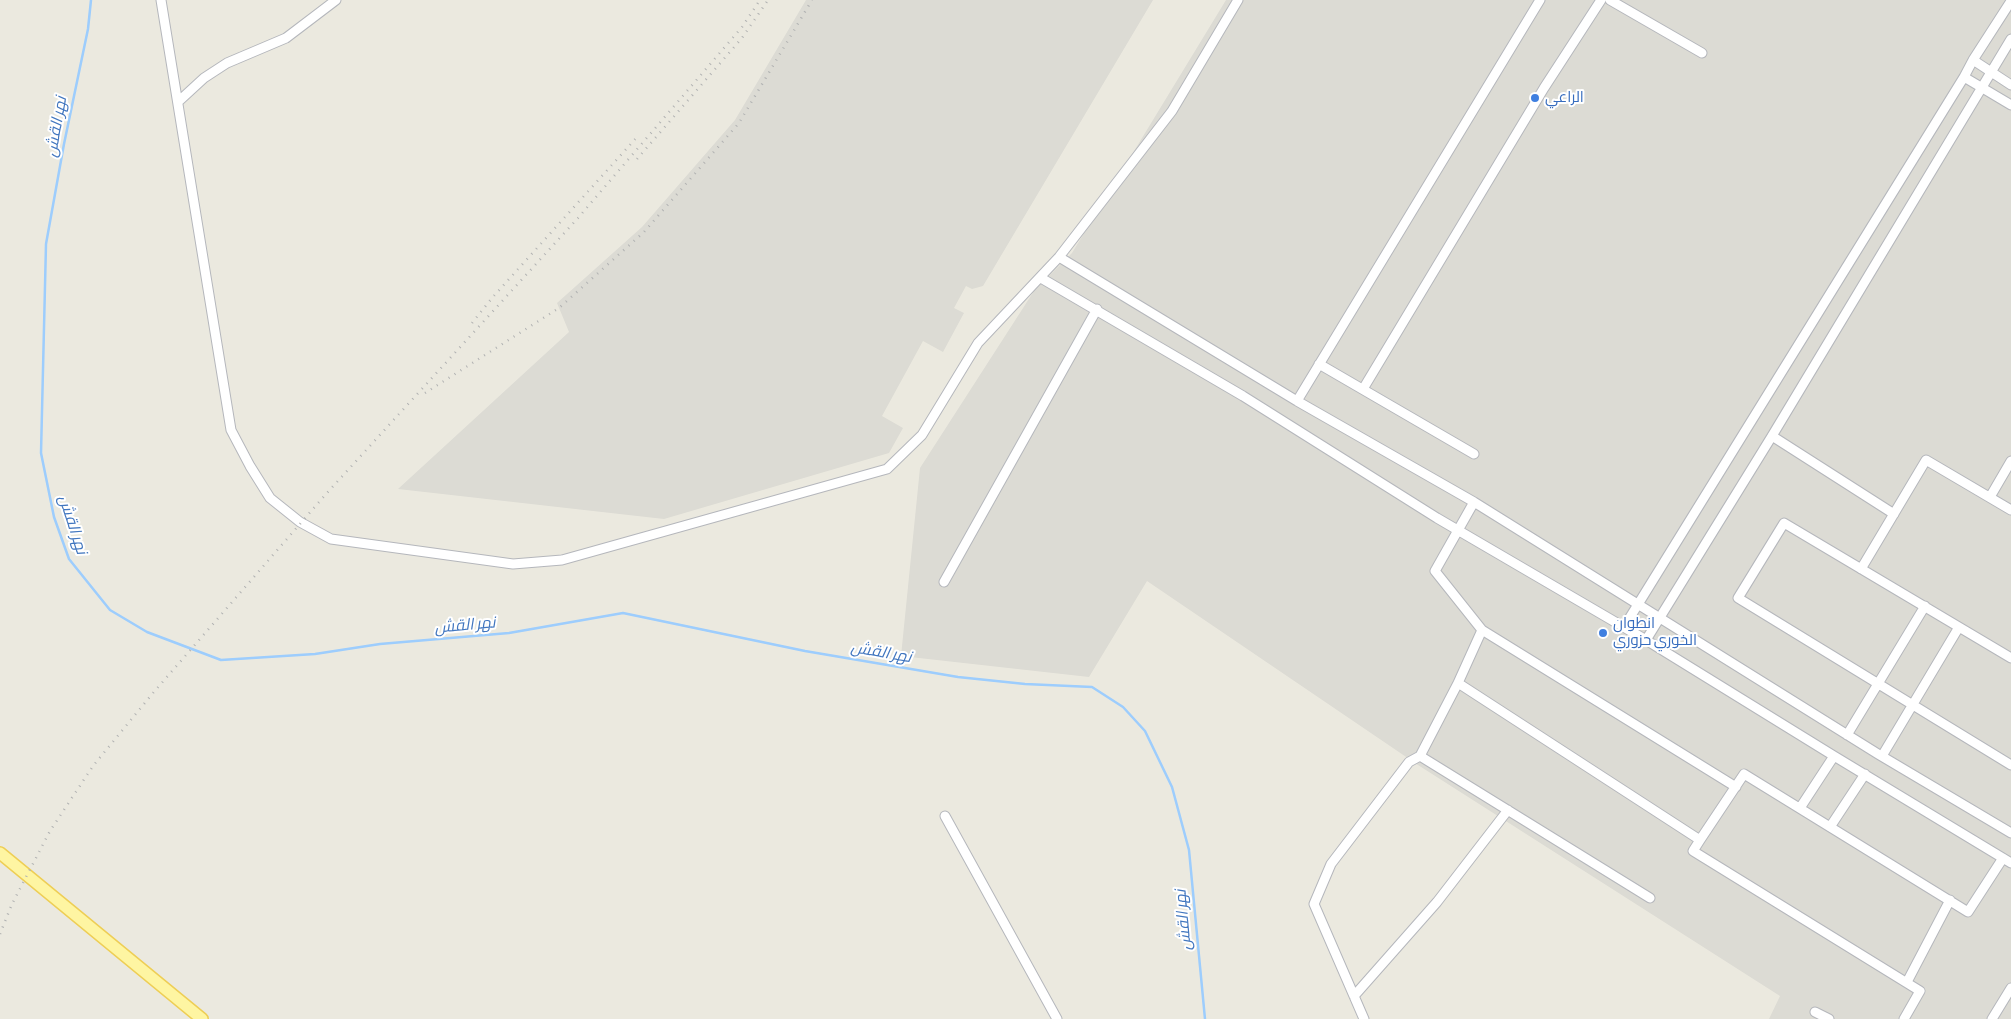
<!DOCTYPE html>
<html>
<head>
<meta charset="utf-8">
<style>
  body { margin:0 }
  canvas { display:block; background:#ebe9df }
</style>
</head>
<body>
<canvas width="2011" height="1019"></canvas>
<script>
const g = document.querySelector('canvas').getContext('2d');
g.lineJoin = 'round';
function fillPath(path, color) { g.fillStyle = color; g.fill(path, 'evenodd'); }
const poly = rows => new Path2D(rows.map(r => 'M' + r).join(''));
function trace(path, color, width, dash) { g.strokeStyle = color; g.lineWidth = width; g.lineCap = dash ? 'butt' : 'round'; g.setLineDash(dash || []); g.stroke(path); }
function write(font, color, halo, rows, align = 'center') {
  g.font = font + ' "Sofia Sans Condensed",Cairo,sans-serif'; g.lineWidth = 4; g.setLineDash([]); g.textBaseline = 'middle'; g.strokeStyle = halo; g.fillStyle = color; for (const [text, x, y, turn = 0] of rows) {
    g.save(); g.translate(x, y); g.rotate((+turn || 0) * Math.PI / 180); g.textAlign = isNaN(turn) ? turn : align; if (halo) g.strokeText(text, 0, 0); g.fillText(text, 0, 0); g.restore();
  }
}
fillPath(poly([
  [806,0,1153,0,983,286,972,289,966,286,954,308,964,313,943,352,923,341,882,416,903,428,889,453,664,519,398,489,569,332,557,303,642,227,735,120],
  [1226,0,2011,0,2011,1019,1769,1019,1780,996,1418,765,1147,581,1089,677,901,656,920,468,1034,291,1072,253]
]), '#dcdbd4');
trace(poly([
  [91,0,88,29,64,144,46,244,41,453,54,517,69,559,110,610,147,632,221,660,315,654,380,644,509,633,623,613,805,651,958,677,1025,684,1092,687,1123,707,1145,731,1172,787,1189,850,1205,1019]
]), '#9dcdfd', 2.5);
const minor = poly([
  [161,0,231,430,250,466,270,498,300,522,331,539,513,564,562,560,887,469,922,435,978,343,1059,257,1172,111,1238,0],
  [1610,0,1702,53],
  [1973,60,2011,85],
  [1964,77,2011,105],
  [179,101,204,78,227,63,286,38,336,0],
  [1059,257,1297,401,1474,502,1878,754,2011,833],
  [1041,278,1243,396,1437,518,1646,640,1834,756,2011,863],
  [1319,364,1474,454],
  [1363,389,1544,88,1601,0],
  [1297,401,1540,0],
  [1772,436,1894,514],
  [1990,497,2011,461],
  [1861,569,1926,460,2011,510],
  [944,582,1097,309],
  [1624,627,1964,77,1973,60,2011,1],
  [1482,630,1736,787],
  [1646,640,1772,436,2011,39],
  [2011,658,1784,523,1738,598,2011,765],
  [1458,683,1700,840],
  [1847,735,1925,606],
  [1420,756,1650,898],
  [1882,756,1959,627],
  [1800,808,1834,756],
  [945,816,1057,1019],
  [1830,827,1865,774],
  [1907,982,1950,900],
  [1354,996,1437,902,1508,810],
  [1815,1012,1829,1019],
  [1364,1019,1314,904,1331,864,1409,762,1420,756,1458,683,1482,630,1435,571,1474,502],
  [1904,1019,1920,991,1693,851,1700,840,1744,774,1968,912,2003,858],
  [1992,1019,2011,988]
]);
const major = poly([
  [0,853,202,1019]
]);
trace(minor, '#b5b7bc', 11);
trace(major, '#eece55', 14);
trace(minor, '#fff', 9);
trace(major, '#fef5a2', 11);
trace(poly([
  [637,159,742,38,768,0],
  [472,323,492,298,638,136],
  [425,393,559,308,644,232,739,123,812,0],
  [0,934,12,904,50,831,93,766,153,693,326,494,578,218,742,27,760,0]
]), '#b1b2b2', 2.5, [1, 6]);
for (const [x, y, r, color] of [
  [1535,98,5,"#3f7fe0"],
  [1603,633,5,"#3f7fe0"]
]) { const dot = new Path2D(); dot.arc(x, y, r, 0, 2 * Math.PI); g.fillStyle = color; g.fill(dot); trace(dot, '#fff', 2); }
write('15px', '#366cbe', '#fff', [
  ["الراعي",1545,98],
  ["انطوان",1613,624],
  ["الخوري حزوري",1613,641]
], 'left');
write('italic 16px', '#4176bf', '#fff', [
  ["نهر القش",57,127,-80],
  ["نهر القش",72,525,72],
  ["نهر القش",465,626,-5],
  ["نهر القش",881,653,10],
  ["نهر القش",1184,920,-95]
]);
</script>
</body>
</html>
